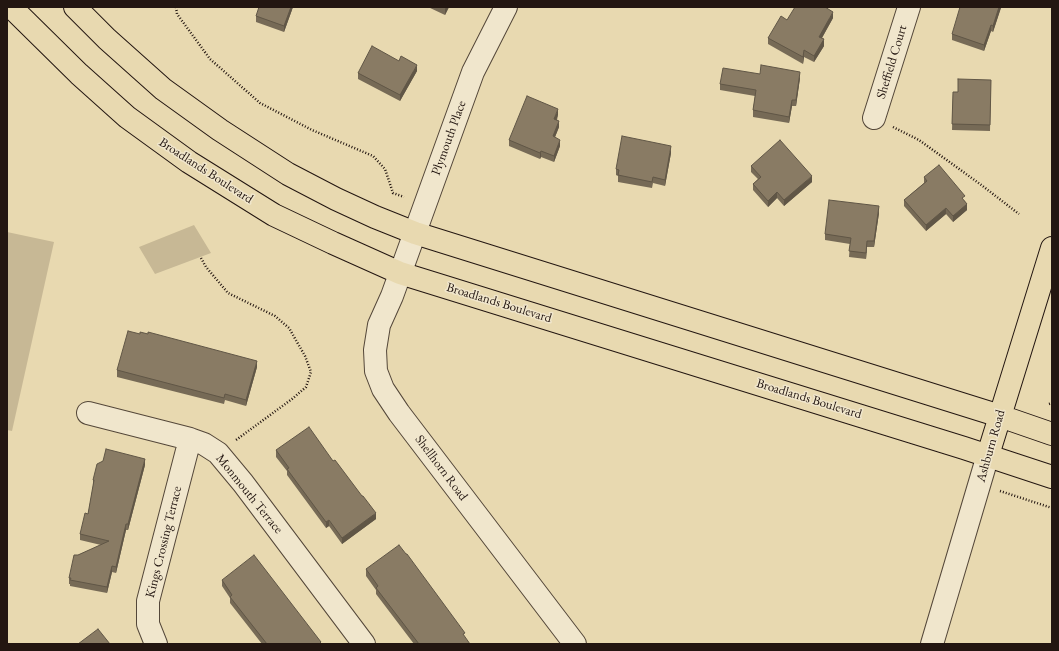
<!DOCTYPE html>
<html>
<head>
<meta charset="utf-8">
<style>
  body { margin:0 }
  #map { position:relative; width:1059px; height:651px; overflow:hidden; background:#e8d9b0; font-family:"EB Garamond",serif }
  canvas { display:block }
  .frame { position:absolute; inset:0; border:8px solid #231611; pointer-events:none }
</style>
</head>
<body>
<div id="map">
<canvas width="1059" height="651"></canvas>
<div class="frame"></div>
</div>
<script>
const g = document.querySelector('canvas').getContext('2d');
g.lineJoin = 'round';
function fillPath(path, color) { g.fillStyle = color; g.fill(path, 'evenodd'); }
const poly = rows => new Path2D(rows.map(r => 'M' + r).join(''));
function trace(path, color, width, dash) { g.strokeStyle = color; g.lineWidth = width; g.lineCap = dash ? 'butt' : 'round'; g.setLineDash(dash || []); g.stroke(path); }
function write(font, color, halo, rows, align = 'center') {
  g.font = font + ' "EB Garamond",serif'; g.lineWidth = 3; g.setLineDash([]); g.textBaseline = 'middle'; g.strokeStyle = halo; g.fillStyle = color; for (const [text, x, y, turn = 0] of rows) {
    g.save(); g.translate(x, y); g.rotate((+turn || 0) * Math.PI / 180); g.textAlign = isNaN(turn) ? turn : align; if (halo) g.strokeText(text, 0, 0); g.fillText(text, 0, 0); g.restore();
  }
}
fillPath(poly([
  [194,225,211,253,155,274,139,247],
  [7,232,54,242,12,431,7,430]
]), '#c7b895');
const minor = poly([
  [506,7,473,72,392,296,379,325,375,350,376,371,383,389,399,413,575,644],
  [874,118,909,7],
  [88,413,190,439,204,444,218,453,243,483,364,644],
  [156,644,148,624,148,601,190,439],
  [932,644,988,455]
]);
const major = poly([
  [11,7,79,74,127,117,189,162,274,215,333,243,400,273,964,448,1052,477],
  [75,7,107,39,163,89,220,130,288,174,336,199,375,217,415,233,1000,416,1052,434],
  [988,455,1052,248]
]);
trace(minor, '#544739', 24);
trace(major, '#231611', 24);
trace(poly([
  [176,7,177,14,210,59,260,103,312,130,373,156,385,169,393,193,404,197],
  [893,127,919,140,980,184,1019,214],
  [201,258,206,267,228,293,275,316,289,328,305,356,311,372,306,387,292,399,236,440],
  [1049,404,1052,403],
  [1000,491,1052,508]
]), '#231611', 2.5, [1, 2]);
trace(minor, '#f0e6cc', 22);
trace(major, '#e8d9b0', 22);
fillPath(poly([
  [293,7,284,32,256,22,256,16],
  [428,7,449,7,445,15],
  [1001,7,993,32,991,31,984,51,952,40,952,34],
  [833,18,822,38,824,46,814,62,804,57,803,64,768,44,768,38,787,20],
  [417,71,400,101,358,79,358,73],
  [760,74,800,78,796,106,792,106,789,123,753,117,753,110,755,96,720,90,720,84],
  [991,80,990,131,952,130,953,92,958,92],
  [558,115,557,120,559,127,555,137,560,146,554,162,541,157,540,159,509,146,509,140],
  [671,153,665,186,653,183,652,188,618,182,618,176,616,175,616,169],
  [751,166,812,182,784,206,777,198,768,207,753,190,753,184,758,179,751,172],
  [924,177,965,201,967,210,953,222,946,214,926,231,904,206,904,200,924,183],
  [879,213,874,247,867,247,866,259,849,257,850,244,825,240,825,234],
  [257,367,246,406,225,400,224,404,117,377,117,370],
  [276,450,333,461,376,519,342,544,329,526,326,528,287,475,287,471,276,457],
  [145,465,128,530,126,530,116,573,112,572,107,593,70,586,70,584,69,584,69,578,78,555,101,545,80,540,80,534,88,514,93,486,93,480],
  [366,569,470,644,414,644,376,594,376,590,366,576],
  [222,580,321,644,262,644,230,603,230,598,222,586]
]), '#766a56');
fillPath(poly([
  [291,7,293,7,284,32,284,26],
  [446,7,449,7,445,15,445,9],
  [999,7,1001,7,1001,8,993,32,993,26],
  [833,12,833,18,819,43,819,37],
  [991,25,991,31,984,51,984,45],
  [824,39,824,46,814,62,814,56],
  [804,50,804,57,803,64,803,57],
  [417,65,417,71,400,101,400,95],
  [800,72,800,78,796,106,796,100],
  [792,100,792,106,789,123,789,117],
  [558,109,558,115,554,125,554,119],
  [559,121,559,127,553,142,553,136],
  [560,140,560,146,554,162,554,156],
  [671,146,671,153,665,186,665,180],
  [541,151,541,157,540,159,540,153],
  [812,176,812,182,784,206,784,200],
  [777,192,777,198,768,207,768,201],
  [967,204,967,210,953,222,953,216],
  [879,206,879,213,874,247,874,241],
  [946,208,946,214,926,231,926,225],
  [867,241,867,247,866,259,866,253],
  [257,361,257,367,246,406,246,400],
  [145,459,145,465,128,530,128,524],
  [376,513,376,519,342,544,342,538],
  [329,520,329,526,326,528,326,522],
  [126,524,126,530,116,573,116,567],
  [112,566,112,572,107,593,107,587]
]), '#605646');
const building = poly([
  [259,7,291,7,284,26,256,16,259,7],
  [795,7,825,7,833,12,819,37,824,39,814,56,804,50,803,57,768,38,781,16,787,20,795,7],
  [960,7,999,7,993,26,991,25,984,45,952,34,960,7],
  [372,46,399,61,401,56,417,65,400,95,358,73,372,46],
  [761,65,800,72,796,100,792,100,789,117,753,110,756,90,720,84,723,68,760,74,761,65],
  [958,79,991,80,990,125,952,124,953,92,958,92,958,79],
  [527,96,558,109,554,119,559,121,553,136,560,140,554,156,541,151,540,153,509,140,527,96],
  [622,136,671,146,665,180,653,177,652,182,618,175,619,170,616,169,622,136],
  [780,140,812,176,784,200,777,192,768,201,753,184,761,177,751,166,780,140],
  [939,165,965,196,962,198,967,204,953,216,946,208,926,225,904,200,927,181,924,177,939,165],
  [829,200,879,206,874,241,867,241,866,253,849,251,851,238,825,234,829,200],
  [128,331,140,334,140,332,148,334,148,332,257,361,246,400,225,394,224,398,117,370,128,331],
  [309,427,333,461,335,460,362,496,363,496,376,513,342,538,329,520,326,522,287,469,289,468,276,450,309,427],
  [106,449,145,459,128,524,126,524,116,567,112,566,107,587,70,580,71,578,69,578,74,555,78,555,109,541,80,534,85,513,88,514,94,480,93,480,97,464,103,461,106,449],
  [399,545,406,554,407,554,465,633,463,634,470,644,419,644,376,588,378,586,366,569,399,545],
  [254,555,321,642,319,644,267,644,230,597,232,595,222,580,254,555],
  [98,629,110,644,78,644,98,629]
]);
fillPath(building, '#897b64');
trace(building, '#605646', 1);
write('13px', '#231611', '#f0e6cc', [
  ["Sheffield Court",892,62,-73],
  ["Plymouth Place",449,138,-70],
  ["Broadlands Boulevard",206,171,33],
  ["Broadlands Boulevard",499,303,17],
  ["Broadlands Boulevard",809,399,17],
  ["Ashburn Road",991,446,-74],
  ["Shellhorn Road",441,468,53],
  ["Monmouth Terrace",249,494,51],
  ["Kings Crossing Terrace",164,542,-76]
]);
</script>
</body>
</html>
